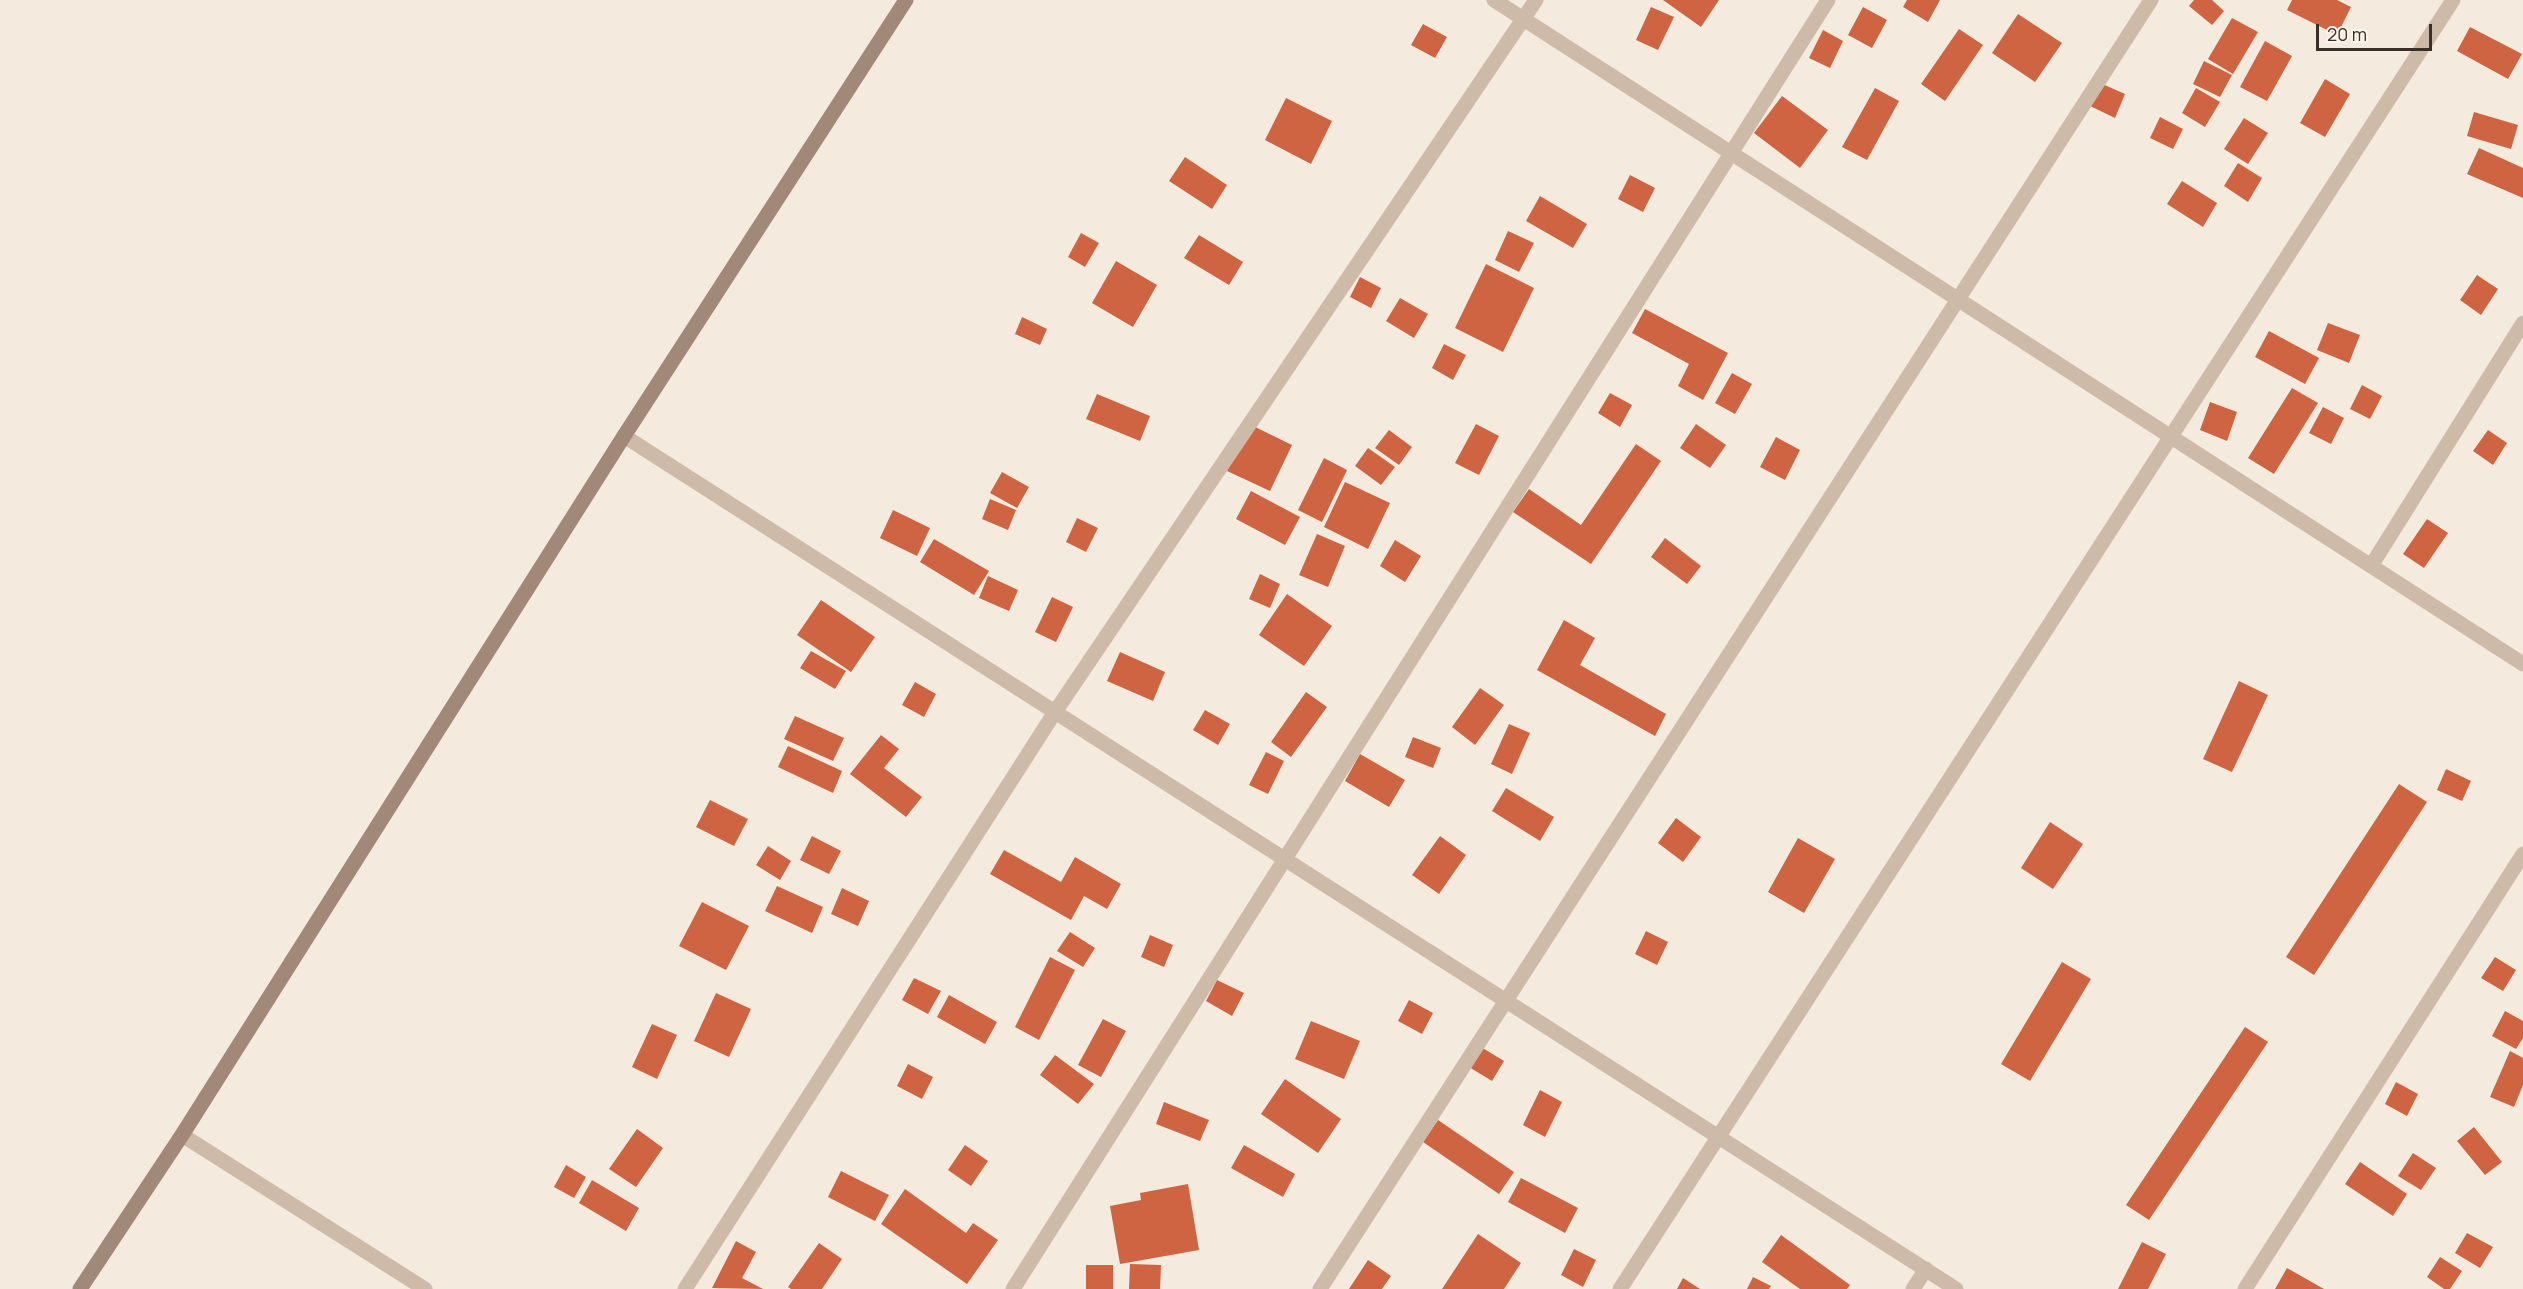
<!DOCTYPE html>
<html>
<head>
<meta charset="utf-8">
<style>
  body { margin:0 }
  #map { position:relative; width:2523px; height:1289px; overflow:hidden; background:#f4eade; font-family:Manrope,sans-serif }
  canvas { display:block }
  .scale { position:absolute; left:2316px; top:24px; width:116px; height:27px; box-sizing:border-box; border:3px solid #3a2e29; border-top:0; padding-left:8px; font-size:18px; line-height:21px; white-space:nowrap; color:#3a2e29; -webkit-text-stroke:4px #fbf4eb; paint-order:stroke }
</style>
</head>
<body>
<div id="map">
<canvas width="2523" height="1289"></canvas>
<div class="scale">20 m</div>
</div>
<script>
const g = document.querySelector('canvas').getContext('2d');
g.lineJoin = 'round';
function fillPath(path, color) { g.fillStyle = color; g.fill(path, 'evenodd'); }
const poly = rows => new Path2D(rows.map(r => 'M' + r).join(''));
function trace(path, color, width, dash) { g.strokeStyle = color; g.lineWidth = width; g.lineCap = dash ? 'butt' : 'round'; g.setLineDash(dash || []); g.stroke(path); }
fillPath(poly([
  [1663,0,1719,0,1701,27],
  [1907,0,1940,0,1928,22,1903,7],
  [2194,0,2212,0,2224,11,2212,25,2189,6],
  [2292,0,2337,0,2351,7,2337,35,2287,10],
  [1651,7,1674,17,1658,50,1636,40],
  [1863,7,1887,20,1872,48,1848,35],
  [2018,14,2062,43,2035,82,1992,53],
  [2232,18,2258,32,2233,74,2208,59],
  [1423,24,1447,37,1435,58,1411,45],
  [2470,27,2522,54,2508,79,2457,51],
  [1959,29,1983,45,1945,101,1921,84],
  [1823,30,1843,41,1830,68,1809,58],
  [2265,41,2292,56,2267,101,2240,87],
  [2204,61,2232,75,2220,97,2193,84],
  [2325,79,2350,94,2325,137,2300,123],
  [2100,83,2125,94,2115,118,2090,106],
  [1875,88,1899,101,1867,160,1842,147],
  [2196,88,2220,102,2205,127,2182,113],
  [1782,96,1828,130,1800,168,1754,133],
  [1286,98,1332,121,1311,164,1265,140],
  [2474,112,2518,125,2511,149,2467,136],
  [2160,117,2183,129,2173,149,2150,138],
  [2244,118,2268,133,2248,164,2224,149],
  [2479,148,2523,168,2523,198,2467,174],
  [1185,157,1227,185,1212,209,1169,181],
  [2238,163,2262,178,2248,202,2224,186],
  [1630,175,1655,188,1643,212,1618,199],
  [2182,181,2217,203,2203,227,2167,204],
  [1540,196,1587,224,1573,248,1526,221],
  [1508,231,1534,243,1519,272,1495,260],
  [1081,233,1099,243,1085,267,1068,257],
  [1199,235,1243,262,1229,285,1184,258],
  [1116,261,1157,285,1133,327,1092,303],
  [1486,264,1534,288,1503,352,1455,328],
  [2477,275,2498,289,2481,315,2460,300],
  [1360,277,1381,288,1371,308,1350,297],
  [1400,298,1428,314,1414,338,1386,321],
  [1645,309,1728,353,1703,400,1678,386,1689,364,1632,333],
  [1022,317,1047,329,1040,345,1015,334],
  [2328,323,2360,335,2349,363,2317,350],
  [2269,331,2319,358,2305,384,2255,357],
  [1444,344,1466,355,1453,380,1432,368],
  [1732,373,1752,384,1735,414,1715,403],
  [2362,385,2382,396,2370,419,2350,409],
  [2292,388,2318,403,2274,474,2248,458],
  [1610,393,1632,405,1620,427,1598,413],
  [1097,394,1150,416,1140,441,1086,419],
  [2210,402,2237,412,2227,441,2200,430],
  [2323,407,2344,418,2331,444,2309,433],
  [1249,424,1292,445,1270,491,1227,471],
  [1476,424,1499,436,1479,475,1455,463],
  [1696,424,1726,445,1710,468,1680,448],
  [1389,430,1412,447,1399,465,1375,448],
  [2488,430,2507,443,2493,465,2473,451],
  [1776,437,1800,450,1785,480,1760,467],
  [1636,444,1661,461,1591,564,1513,512,1529,489,1581,525],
  [1368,448,1395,467,1381,485,1355,466],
  [1324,458,1347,470,1322,522,1298,510],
  [1002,472,1029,487,1017,508,990,493],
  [1345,482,1390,503,1368,549,1324,527],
  [1251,491,1300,517,1285,545,1236,519],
  [990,499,1016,510,1008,530,982,519],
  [893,510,930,528,917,556,880,538],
  [1077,518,1098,528,1086,552,1066,542],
  [2427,519,2448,533,2424,568,2403,554],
  [1317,534,1345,546,1328,587,1299,575],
  [1665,538,1701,566,1687,584,1651,557],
  [934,539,989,571,974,595,920,562],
  [1395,540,1421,556,1405,582,1380,566],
  [1260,574,1280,584,1270,608,1249,599],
  [988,576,1018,590,1009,611,979,598],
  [1287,594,1332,626,1304,666,1259,635],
  [1052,597,1073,607,1056,642,1035,632],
  [821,600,875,637,851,672,797,635],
  [1564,620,1595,638,1580,665,1666,714,1655,736,1537,670],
  [811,651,846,671,835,689,800,668],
  [1120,652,1165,672,1153,701,1107,681],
  [2239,681,2268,695,2232,772,2203,759],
  [915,682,936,694,924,717,902,705],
  [1480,688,1504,705,1475,745,1452,727],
  [1306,692,1327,707,1291,757,1271,742],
  [1205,710,1230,724,1218,745,1193,730],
  [795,716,844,738,833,761,784,739],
  [1509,724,1530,733,1512,774,1491,764],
  [881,735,899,749,884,768,922,797,906,817,850,774],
  [1413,737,1441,748,1433,768,1405,757],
  [788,746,842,771,833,793,778,767],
  [1266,752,1284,761,1268,794,1249,785],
  [1360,754,1405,780,1389,807,1345,781],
  [2446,769,2471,781,2462,801,2437,790],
  [2399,784,2427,802,2314,975,2286,957],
  [1506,788,1554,817,1540,841,1492,811],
  [710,800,748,819,734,846,696,827],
  [1676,818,1701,837,1683,862,1658,843],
  [2050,822,2083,844,2053,889,2021,868],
  [812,836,841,851,829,874,800,860],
  [1440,836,1466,855,1439,894,1412,875],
  [1798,838,1835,859,1804,913,1768,892],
  [768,846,791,861,780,880,756,865],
  [1004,850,1061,882,1075,857,1121,884,1107,909,1084,896,1071,920,990,874],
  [777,886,823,907,812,933,765,911],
  [842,888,869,901,858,926,831,914],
  [702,902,749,926,726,970,679,946],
  [1646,931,1668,942,1657,965,1635,954],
  [1070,932,1095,948,1083,967,1057,951],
  [1150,935,1173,945,1164,967,1141,957],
  [1050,957,1075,970,1039,1040,1015,1027],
  [2495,957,2516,970,2503,991,2481,978],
  [2062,962,2091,979,2030,1081,2001,1064],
  [914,978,941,991,928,1014,902,1000],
  [1217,980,1244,993,1232,1016,1206,1001],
  [716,993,751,1009,729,1057,694,1041],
  [949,995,997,1022,985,1044,937,1017],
  [1409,1000,1433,1013,1422,1034,1398,1021],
  [2505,1011,2523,1021,2523,1038,2516,1049,2492,1036],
  [1103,1019,1126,1031,1101,1077,1078,1065],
  [1311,1021,1360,1041,1344,1079,1295,1059],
  [652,1024,677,1035,657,1079,632,1067],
  [2245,1027,2268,1042,2149,1220,2126,1205],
  [1481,1047,1504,1061,1492,1081,1469,1067],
  [2510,1051,2523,1058,2523,1085,2514,1107,2490,1097],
  [1055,1055,1094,1084,1078,1104,1040,1075],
  [908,1064,933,1077,922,1099,897,1086],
  [1285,1079,1341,1119,1318,1153,1261,1114],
  [2396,1082,2418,1094,2407,1116,2385,1104],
  [1540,1090,1562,1102,1545,1137,1523,1125],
  [1164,1102,1209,1120,1200,1141,1156,1124],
  [1438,1120,1514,1172,1499,1194,1423,1142],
  [2474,1127,2502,1162,2485,1175,2457,1141],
  [637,1129,663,1148,636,1187,609,1169],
  [965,1145,988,1161,971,1186,948,1170],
  [1244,1145,1295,1174,1283,1197,1231,1168],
  [2413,1153,2436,1168,2421,1190,2398,1176],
  [2360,1162,2407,1194,2393,1216,2345,1184],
  [566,1165,586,1177,574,1198,554,1187],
  [841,1171,889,1195,875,1221,828,1197],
  [1521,1178,1578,1208,1565,1233,1508,1202],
  [592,1180,639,1208,626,1231,579,1203],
  [1188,1184,1199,1250,1120,1264,1110,1206,1141,1200,1140,1193],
  [905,1189,966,1233,973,1223,998,1240,967,1284,881,1224],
  [2467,1233,2493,1247,2480,1268,2455,1253],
  [1478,1234,1521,1263,1504,1289,1442,1289],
  [1781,1235,1850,1285,1847,1289,1800,1289,1762,1262],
  [736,1241,756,1252,742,1278,763,1289,712,1288],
  [2142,1242,2166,1254,2148,1289,2118,1289],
  [819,1243,842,1259,822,1289,791,1289,788,1287],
  [1574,1249,1596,1260,1583,1287,1561,1275],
  [2440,1257,2462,1271,2450,1289,2444,1289,2427,1277],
  [1368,1260,1391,1276,1382,1289,1349,1289],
  [1130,1264,1161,1265,1160,1289,1129,1289],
  [1086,1265,1113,1265,1113,1289,1086,1289],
  [2287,1268,2324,1289,2275,1289],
  [1753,1277,1771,1286,1769,1289,1747,1289],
  [1683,1278,1700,1289,1677,1289]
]), '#ce6442');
trace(poly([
  [1494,0,2523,664],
  [624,436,1956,1289],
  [2371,566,2523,323],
  [182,1135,425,1289],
  [685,1289,1055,712,1536,0],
  [1013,1289,1828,0],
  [1320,1289,2151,0],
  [1620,1289,2453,0],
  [1913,1289,1926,1269],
  [2245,1289,2523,854]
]), '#cebaa8', 15);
trace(poly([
  [80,1289,182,1135,624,436,906,0]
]), '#a28879', 15);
</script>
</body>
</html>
